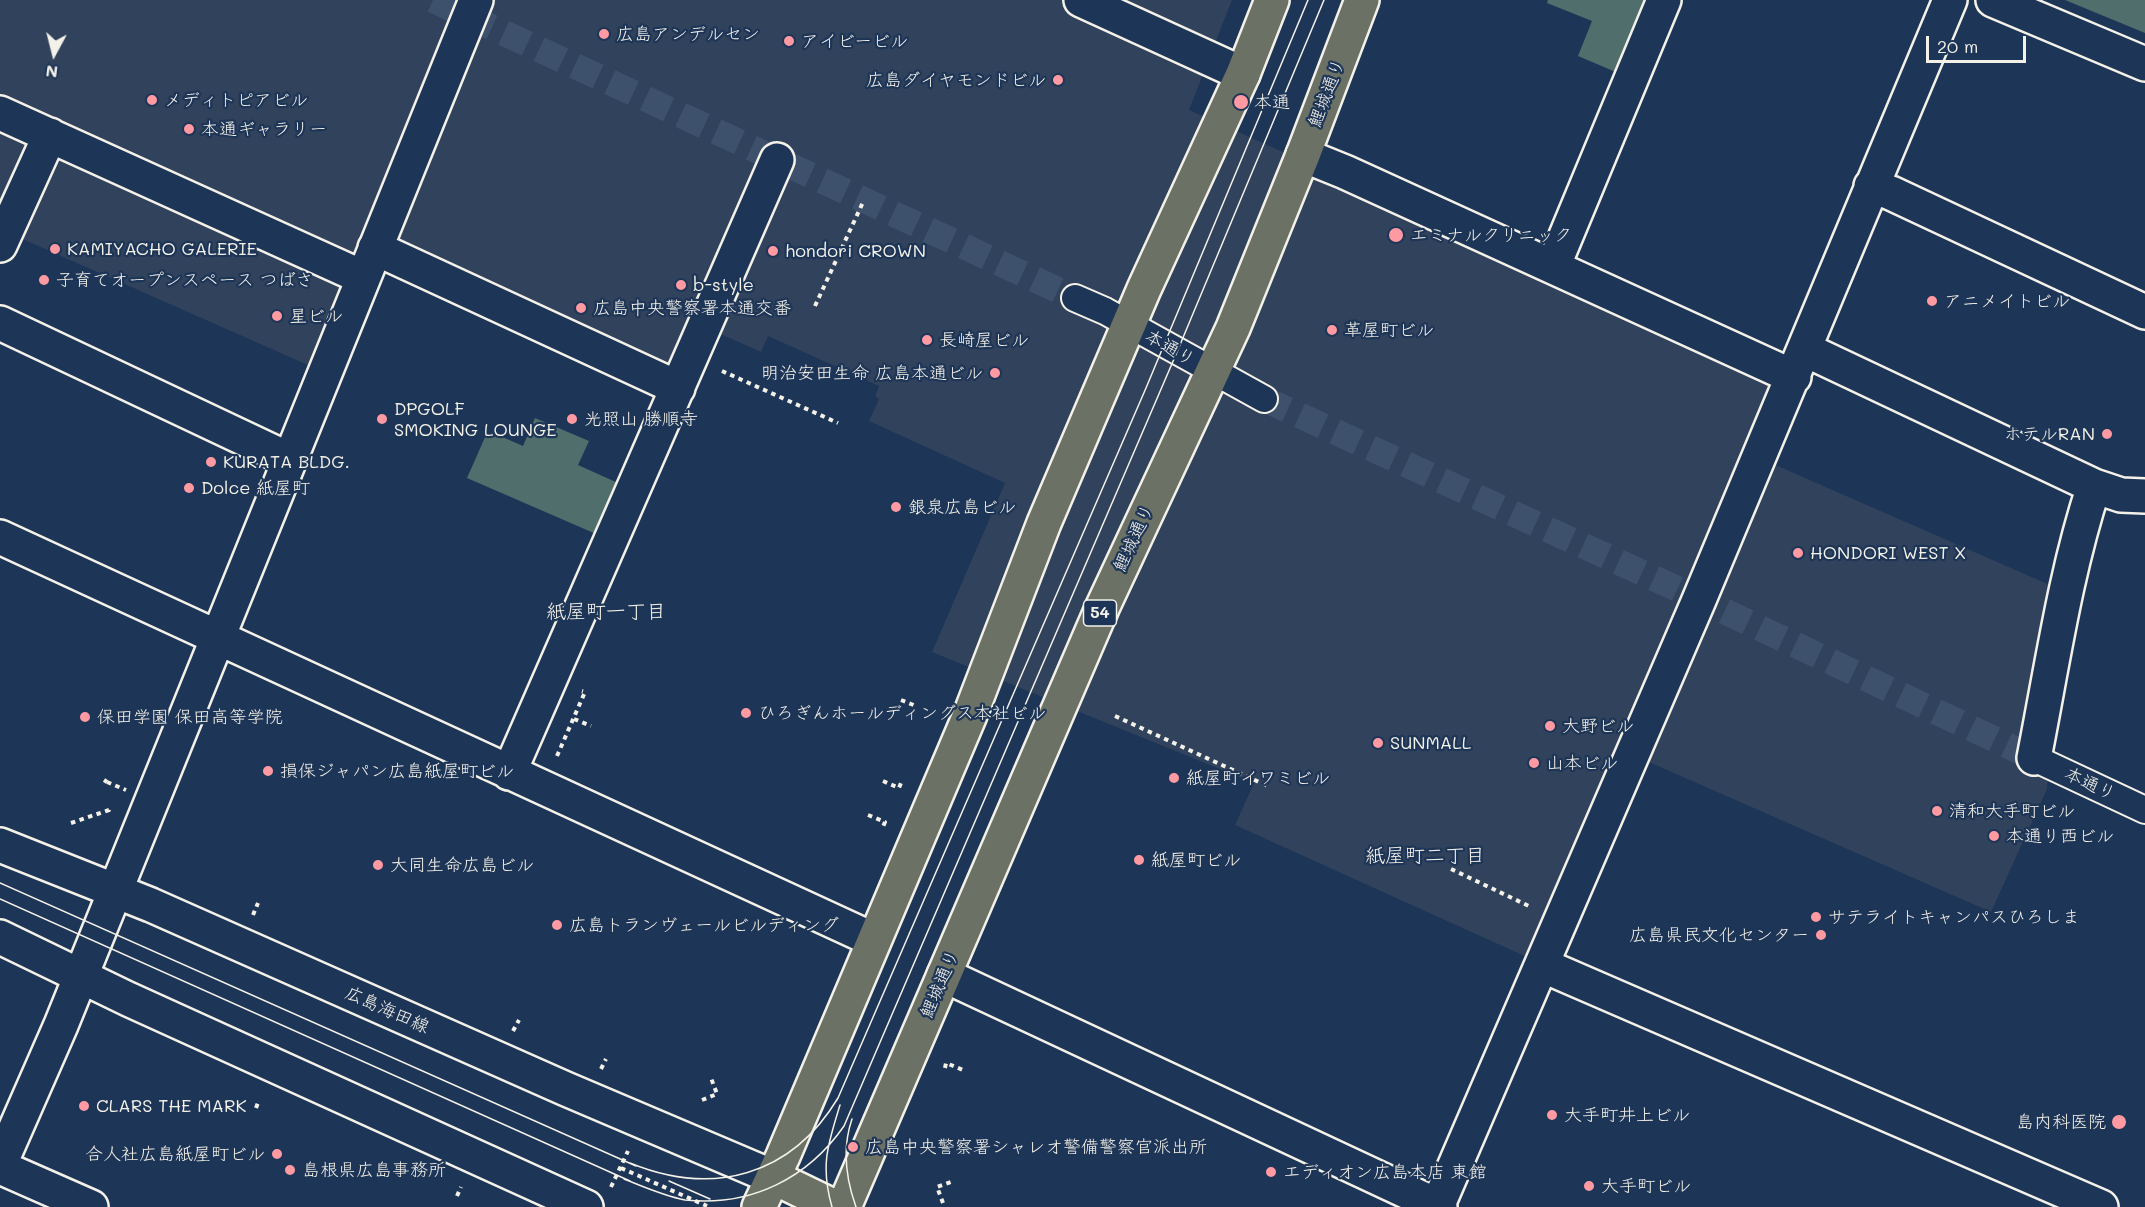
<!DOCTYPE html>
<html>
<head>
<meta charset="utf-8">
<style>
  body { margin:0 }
  #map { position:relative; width:2145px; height:1207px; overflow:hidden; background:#1d3557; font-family:Mali,sans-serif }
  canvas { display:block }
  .north { position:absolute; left:24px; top:24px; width:60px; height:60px; -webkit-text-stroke:4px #1d3557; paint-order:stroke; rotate:187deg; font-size:16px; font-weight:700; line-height:24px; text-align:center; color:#f4f1e8 }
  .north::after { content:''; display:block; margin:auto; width:21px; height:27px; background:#f4f1e8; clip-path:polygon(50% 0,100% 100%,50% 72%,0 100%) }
  .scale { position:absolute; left:1926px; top:36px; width:100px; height:27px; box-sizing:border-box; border:3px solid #f4f1e8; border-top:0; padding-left:8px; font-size:18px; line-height:21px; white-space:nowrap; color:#f4f1e8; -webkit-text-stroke:4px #1d3557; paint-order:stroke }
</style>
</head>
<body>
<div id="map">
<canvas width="2145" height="1207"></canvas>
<div class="north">N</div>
<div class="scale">20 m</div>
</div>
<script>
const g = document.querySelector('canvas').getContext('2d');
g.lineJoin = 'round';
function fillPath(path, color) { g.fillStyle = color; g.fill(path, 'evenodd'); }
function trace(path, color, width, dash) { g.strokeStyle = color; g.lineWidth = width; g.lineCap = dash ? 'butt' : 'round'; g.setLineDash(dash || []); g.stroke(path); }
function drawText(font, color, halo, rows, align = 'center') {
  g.font = font + ' Mali,"Klee One",sans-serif'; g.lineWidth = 4.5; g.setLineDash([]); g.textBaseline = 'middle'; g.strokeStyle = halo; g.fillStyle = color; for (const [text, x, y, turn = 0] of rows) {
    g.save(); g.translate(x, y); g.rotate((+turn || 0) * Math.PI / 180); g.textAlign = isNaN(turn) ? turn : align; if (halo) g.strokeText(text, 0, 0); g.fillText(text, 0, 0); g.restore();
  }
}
fillPath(new Path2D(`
  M0,0H1232L1189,110L1805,385L1773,464L2059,589L2047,789L1991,912L1642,759L1531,959L1235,825L1254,783L932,652L1005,483L869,421L879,399L875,396L879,386L768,336L761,352L716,332L689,391L386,250L335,377L0,229Z`), '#30425c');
fillPath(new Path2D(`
  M1548,0H1649L1618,73L1578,56L1592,21L1547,3Z
  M2065,0H2145V33Z
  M535,418L589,441L578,465L618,483L596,534L467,478L486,435L489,437L491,432L523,446Z`), '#506e6c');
trace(new Path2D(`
  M433,0L1075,298
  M1264,399L1684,592L2034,758`), '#3d516d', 26, [26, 13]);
const pedestrian = new Path2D(`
  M1075,298L1105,311L1264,399
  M2034,758L2145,810`);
const minor = new Path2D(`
  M1081,0L1243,74
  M1993,0L2145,64
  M0,113L362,277
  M1303,155L1345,172L1794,377
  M1871,186L1891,193L2145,312
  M0,245L50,135
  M375,248L678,388
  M1553,267L1664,0
  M0,323L290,460
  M1804,349L2094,486L2121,495L2145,496
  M0,537L874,940
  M2034,758C2052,667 2065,574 2094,486
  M509,773L777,160
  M1542,965L2101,1207
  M944,975L1440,1207
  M0,1164L61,1025L476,0
  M0,1167L91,1207
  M1437,1207L1699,600L1950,0`);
const secondary = new Path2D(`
  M0,845L151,905L566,1089L773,1177
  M0,937L128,999L586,1207`);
const trunk = new Path2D(`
  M773,1177L835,1207
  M759,1207L783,1156L970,715L1044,523L1144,289L1243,74L1272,0
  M844,1207L1103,606L1233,328L1303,155L1362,0`);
trace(pedestrian, '#f4f1e8', 30);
trace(minor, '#f4f1e8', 38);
trace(secondary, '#f4f1e8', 38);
trace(trunk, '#f4f1e8', 38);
trace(new Path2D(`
  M815,306L864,200
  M722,371L838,423
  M901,700L916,706
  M1115,716L1270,787
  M574,719L591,726
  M557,756L585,692L582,691
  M104,780L107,782
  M883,781L899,788L901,783
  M868,815L885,822L883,827
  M71,823L109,810L110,806
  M1451,869L1531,907
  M253,915L258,903
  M513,1031L519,1020
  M945,1068L946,1063L963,1070
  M601,1069L606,1059
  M702,1100L717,1094L711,1078
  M256,1108L259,1100
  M621,1168L707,1206
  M611,1187L628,1151
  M457,1196L461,1187
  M943,1203L937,1187L954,1181`), '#f4f1e8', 4, [4.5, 4.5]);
trace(pedestrian, '#1d3557', 26);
trace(minor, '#1d3557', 33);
trace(secondary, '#1d3557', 33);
trace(trunk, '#6b7165', 33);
trace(new Path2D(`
  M0,883L636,1166
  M0,899L630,1181
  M852,1119C842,1148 846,1179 856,1207
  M630,1163C713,1197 791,1176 838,1098L1146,388L1308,0
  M624,1179C644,1187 664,1196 685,1200C751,1207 808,1178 844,1126L1177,352L1324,0
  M669,1181L710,1199
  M832,1207C820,1165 828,1144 840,1105`), '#f4f1e8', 1.5);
trace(new Path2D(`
  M107,782L126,790`), '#f4f1e8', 4, [4.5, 4.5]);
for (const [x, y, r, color] of [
  [604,34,6,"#ff9aa2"],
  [789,41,6,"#ff9aa2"],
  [1058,80,6,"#ff9aa2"],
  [152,100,6,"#ff9aa2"],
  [1241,102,8,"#ff9aa2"],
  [189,129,6,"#ff9aa2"],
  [1396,235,8,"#ff9aa2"],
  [55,249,6,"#ff9aa2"],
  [773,251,6,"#ff9aa2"],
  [44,280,6,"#ff9aa2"],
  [681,285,6,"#ff9aa2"],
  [1932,301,6,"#ff9aa2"],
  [581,308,6,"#ff9aa2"],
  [277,316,6,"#ff9aa2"],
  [1332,330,6,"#ff9aa2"],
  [927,340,6,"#ff9aa2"],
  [995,373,6,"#ff9aa2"],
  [382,419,6,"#ff9aa2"],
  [572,419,6,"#ff9aa2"],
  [2107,434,6,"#ff9aa2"],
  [211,462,6,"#ff9aa2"],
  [189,488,6,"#ff9aa2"],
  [896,507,6,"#ff9aa2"],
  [1798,553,6,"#ff9aa2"],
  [746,713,6,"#ff9aa2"],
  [85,717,6,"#ff9aa2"],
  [1550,726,6,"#ff9aa2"],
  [1378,743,6,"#ff9aa2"],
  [1534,763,6,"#ff9aa2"],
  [268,771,6,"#ff9aa2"],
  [1174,778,6,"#ff9aa2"],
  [1937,811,6,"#ff9aa2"],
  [1994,836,6,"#ff9aa2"],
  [1139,860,6,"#ff9aa2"],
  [378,865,6,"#ff9aa2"],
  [1816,917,6,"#ff9aa2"],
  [557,925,6,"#ff9aa2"],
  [1821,935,6,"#ff9aa2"],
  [84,1106,6,"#ff9aa2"],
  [1552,1115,6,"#ff9aa2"],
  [2119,1122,8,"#ff9aa2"],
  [853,1147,6,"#ff9aa2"],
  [277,1154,6,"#ff9aa2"],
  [290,1170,6,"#ff9aa2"],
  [1271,1172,6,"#ff9aa2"],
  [1589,1186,6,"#ff9aa2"]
]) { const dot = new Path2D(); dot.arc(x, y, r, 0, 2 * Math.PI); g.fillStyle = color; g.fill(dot); trace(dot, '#1d3557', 2); }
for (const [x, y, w] of [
  [1100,613,33]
]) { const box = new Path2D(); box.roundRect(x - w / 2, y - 13, w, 26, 4.5); g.fillStyle = '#1d3557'; g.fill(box); trace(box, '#f4f1e8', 1.5); }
drawText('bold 16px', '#f4f1e8', null, [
  ["54",1100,613]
]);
drawText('18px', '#f4f1e8', '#1d3557', [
  ["広島アンデルセン",616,34],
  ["アイビービル",801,41],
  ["広島ダイヤモンドビル",1046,80,"right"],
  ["メディトピアビル",164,100],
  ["本通",1254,102],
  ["本通ギャラリー",201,129],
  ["エミナルクリニック",1410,235],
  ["KAMIYACHO GALERIE",67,249],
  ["hondori CROWN",785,251],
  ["子育てオープンスペース つばさ",56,280],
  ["b-style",693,285],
  ["アニメイトビル",1944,301],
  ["広島中央警察署本通交番",593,308],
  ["星ビル",289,316],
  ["革屋町ビル",1344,330],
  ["長崎屋ビル",939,340],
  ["明治安田生命 広島本通ビル",983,373,"right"],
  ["DPGOLF",394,409],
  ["SMOKING LOUNGE",394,430],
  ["光照山 勝順寺",584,419],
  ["ホテルRAN",2095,434,"right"],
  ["KURATA BLDG.",223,462],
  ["Dolce 紙屋町",201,488],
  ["銀泉広島ビル",908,507],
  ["HONDORI WEST X",1810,553],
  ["ひろぎんホールディングス本社ビル",758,713],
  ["保田学園 保田高等学院",97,717],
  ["大野ビル",1562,726],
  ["SUNMALL",1390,743],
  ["山本ビル",1546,763],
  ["損保ジャパン広島紙屋町ビル",280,771],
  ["紙屋町イワミビル",1186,778],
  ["清和大手町ビル",1949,811],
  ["本通り西ビル",2006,836],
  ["紙屋町ビル",1151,860],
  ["大同生命広島ビル",390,865],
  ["サテライトキャンパスひろしま",1828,917],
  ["広島トランヴェールビルディング",569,925],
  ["広島県民文化センター",1809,935,"right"],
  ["CLARS THE MARK",96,1106],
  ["大手町井上ビル",1564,1115],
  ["島内科医院",2106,1122,"right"],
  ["広島中央警察署シャレオ警備警察官派出所",865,1147],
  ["合人社広島紙屋町ビル",265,1154,"right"],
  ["島根県広島事務所",302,1170],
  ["エディオン広島本店 東館",1283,1172],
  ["大手町ビル",1601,1186]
], 'left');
drawText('18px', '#f4f1e8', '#1d3557', [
  ["鯉城通り",1327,93,-69],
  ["本通り",1170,348,30],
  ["鯉城通り",1134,538,-65],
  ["本通り",2090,784,25],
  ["鯉城通り",940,984,-67],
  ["広島海田線",387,1010,24]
]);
drawText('20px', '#f4f1e8', '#1d3557', [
  ["紙屋町一丁目",606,612],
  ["紙屋町二丁目",1425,856]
]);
</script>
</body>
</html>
